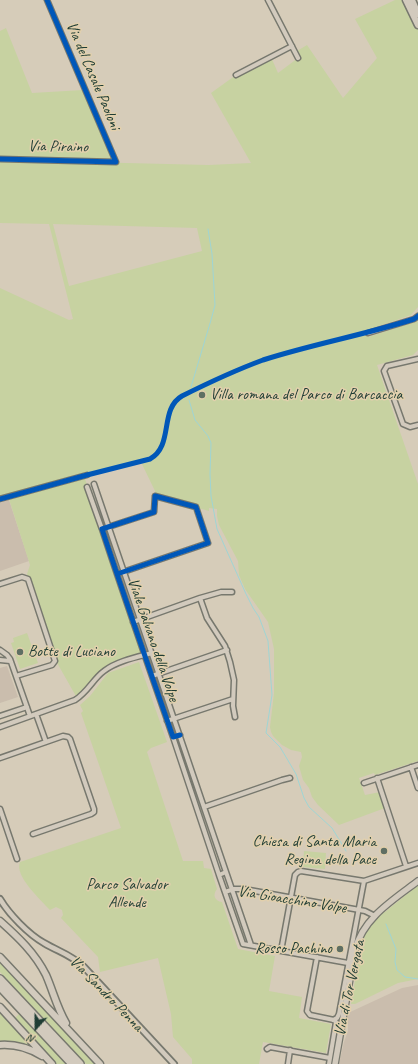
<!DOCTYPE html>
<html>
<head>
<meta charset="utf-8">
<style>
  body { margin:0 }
  #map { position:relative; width:418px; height:1064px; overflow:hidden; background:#d6ccb9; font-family:Caveat,sans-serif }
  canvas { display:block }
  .north { position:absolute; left:16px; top:1008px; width:40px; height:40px; -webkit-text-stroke:3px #e2d0ad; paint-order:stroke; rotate:201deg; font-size:11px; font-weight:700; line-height:16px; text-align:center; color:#1f3d34 }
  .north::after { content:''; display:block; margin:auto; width:14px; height:18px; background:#1f3d34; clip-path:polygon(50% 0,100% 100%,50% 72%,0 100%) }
</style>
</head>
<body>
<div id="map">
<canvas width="418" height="1064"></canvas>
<div class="north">N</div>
</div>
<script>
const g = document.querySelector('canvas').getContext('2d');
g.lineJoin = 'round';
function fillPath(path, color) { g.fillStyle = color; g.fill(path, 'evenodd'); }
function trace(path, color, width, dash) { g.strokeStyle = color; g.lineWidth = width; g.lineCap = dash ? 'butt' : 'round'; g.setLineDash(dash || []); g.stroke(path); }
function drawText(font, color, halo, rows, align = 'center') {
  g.font = font + ' Caveat,sans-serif'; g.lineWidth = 3; g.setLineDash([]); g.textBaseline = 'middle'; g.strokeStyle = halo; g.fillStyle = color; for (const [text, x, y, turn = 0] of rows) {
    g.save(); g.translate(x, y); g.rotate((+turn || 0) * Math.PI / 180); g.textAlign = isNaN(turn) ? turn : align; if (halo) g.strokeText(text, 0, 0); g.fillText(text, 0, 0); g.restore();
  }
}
fillPath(new Path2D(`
  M9,500L29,561L0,571V503Z
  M7,666L18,697L0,703V668Z
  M418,985V1064H339L344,1042L348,1031V1013L402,988Z`), '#cabdad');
fillPath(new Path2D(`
  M395,0H414L418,9V307L411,315L365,331L368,337L418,321V350L413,355L377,365L418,484V761L375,775L374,773L359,778L365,795L380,792L385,808L339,825L318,805L312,797L309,788L303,780L299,766L302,757L301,752L291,750L282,745L273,736L271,732L270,727L274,693V649L268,622L245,589L239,575L238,561L219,525L217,516V509L209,508V511L155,496V491L141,462L84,476L144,655L109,667L77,698L56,661L27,574L30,565L8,496L1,498L0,497V288L69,320L73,319L49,224L0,223V160L209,165L251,163L211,93L236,75L271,57L278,73L298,58L297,51L307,45L343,98L377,58L355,19ZM53,224L197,228L202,251L69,286Z
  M6,28L32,93L83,90L112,160L0,158V31Z
  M27,633L38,663L20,669L11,643L14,642L13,638Z
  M139,662L167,742L151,748L147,752L183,861H203L204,868L211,869L217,889C212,895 215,901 222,902L238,949L275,956L269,991L302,997L299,1018L331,1024L326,1053L263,1042L259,1064H192V1059L173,1037L171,1014L158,958L100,972L98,957L61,918L63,915L62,910L56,907L50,910C41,900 14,876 20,862L121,828L81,713L83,711L80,705L90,696L108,673Z
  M304,851L326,853L325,869L303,867Z
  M418,885V979L398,983L355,1004H351L362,939L373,923L383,912H385Z
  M0,962L96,1064H86L74,1051L0,972Z
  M0,1012L35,1049L0,1042Z
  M19,1014L66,1064H55L13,1020Z`), '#c7d2a1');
trace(new Path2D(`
  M191,387L211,320L215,305L212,254L208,229
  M189,400L195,420L208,436L211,443L210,474L211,496L217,529L246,594L253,608L259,617L268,641L272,695L266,733L280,747L296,774L304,798L309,807L332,828L346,851
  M386,924L396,949L395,962L397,970L405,977L418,979`), '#9fd5d4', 1);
const minor = new Path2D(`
  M268,0L298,58
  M236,75L292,46
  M0,159L116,162L47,0
  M368,333L414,319L418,316
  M418,359L387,366L384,371L403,424L410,427L418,425
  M94,484L226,872
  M87,487L102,529
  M0,499L87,475
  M117,574L208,543L196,507L155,496L154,512L102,529C125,599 149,668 173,737L180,735
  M0,584L22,577L28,579L55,661L52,665L16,676
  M200,598L207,618L225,646L230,662L234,680L233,706L235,717
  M133,622L200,598L221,592H232
  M0,650L7,655L10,659L30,716
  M0,660L10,661
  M152,676L227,650
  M36,714L46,742
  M0,716L27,707
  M167,721L233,699
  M0,727L75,700C88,692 93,679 104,671C117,661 137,657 152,653
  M173,737L219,875
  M0,758L63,736L68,737L70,739L94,809V812L91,814L33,834
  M411,767L418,788
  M377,778L406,866
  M364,783L418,765
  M204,807L282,780L290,778
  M0,809L17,859
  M225,892L234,889H244L365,911L375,916
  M251,945L226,872L219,875L243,944L348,963
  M281,951L295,875L298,872L301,871L364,881L418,863
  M317,957L307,1011L310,1015L334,1020L336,1022L329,1064
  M333,1020L337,1018L339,1014L364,881
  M267,1049L270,1047L330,1058
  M288,1064L290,1050`);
const tertiary = new Path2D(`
  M0,899C9,914 28,934 44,943C59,952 70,954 84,967L174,1064`);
const secondary = new Path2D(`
  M335,1064L355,950C363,918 393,900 418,881`);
const primary = new Path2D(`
  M406,0L418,25
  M412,0L418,14`);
const trunk = new Path2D(`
  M0,921C18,937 35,953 46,975C53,991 57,1008 66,1023
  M0,957L100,1064
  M0,1007L52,1064
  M0,1045C15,1044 29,1048 42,1056`);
const motorway = new Path2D(`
  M0,979L80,1064
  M0,987L72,1064`);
trace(minor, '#77786e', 7);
trace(tertiary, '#77786e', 8);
trace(secondary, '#77786e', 8);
trace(primary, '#77786e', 9);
trace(trunk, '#77786e', 9);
trace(motorway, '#77786e', 10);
trace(minor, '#d2cabd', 4);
trace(tertiary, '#d2cabd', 4.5);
trace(secondary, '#d2cabd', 5.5);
trace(primary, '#d2cabd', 6);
trace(trunk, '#d2cabd', 6);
trace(motorway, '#d2cabd', 7);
trace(new Path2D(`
  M0,159L116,162L47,0
  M0,499L87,475L150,459C174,446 159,409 182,396C208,383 236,370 263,360C313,344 364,335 414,319L418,316
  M117,574L208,543L196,507L155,496L154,512L102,529C125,599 149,668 173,737L180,735`), '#0057b8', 5);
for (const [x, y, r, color] of [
  [202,395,4,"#5f6f63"],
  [20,652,4,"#5f6f63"],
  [384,851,4,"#5f6f63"],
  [340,949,4,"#5f6f63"]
]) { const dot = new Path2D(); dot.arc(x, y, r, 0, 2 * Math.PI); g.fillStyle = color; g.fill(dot); trace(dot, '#e2d0ad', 1.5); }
drawText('16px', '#1f3d34', '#e2d0ad', [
  ["Via del Casale Paoloni",93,76,67],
  ["Via Piraino",58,147,1],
  ["Viale Galvano della Volpe",153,640,71],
  ["Via Gioacchino Volpe",292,900,9],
  ["Via di Tor Vergata",350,988,-78],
  ["Via Sandro Penna",106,994,46]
]);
drawText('16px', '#1f3d34', '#e2d0ad', [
  ["Villa romana del Parco di Barcaccia",210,395],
  ["Botte di Luciano",28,652],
  ["Chiesa di Santa Maria",376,842,"right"],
  ["Regina della Pace",376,860,"right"],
  ["Rosso Pachino",332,949,"right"]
], 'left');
drawText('16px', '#274538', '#e2d0ad', [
  ["Parco Salvador",127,885],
  ["Allende",127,903]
]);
</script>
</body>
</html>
